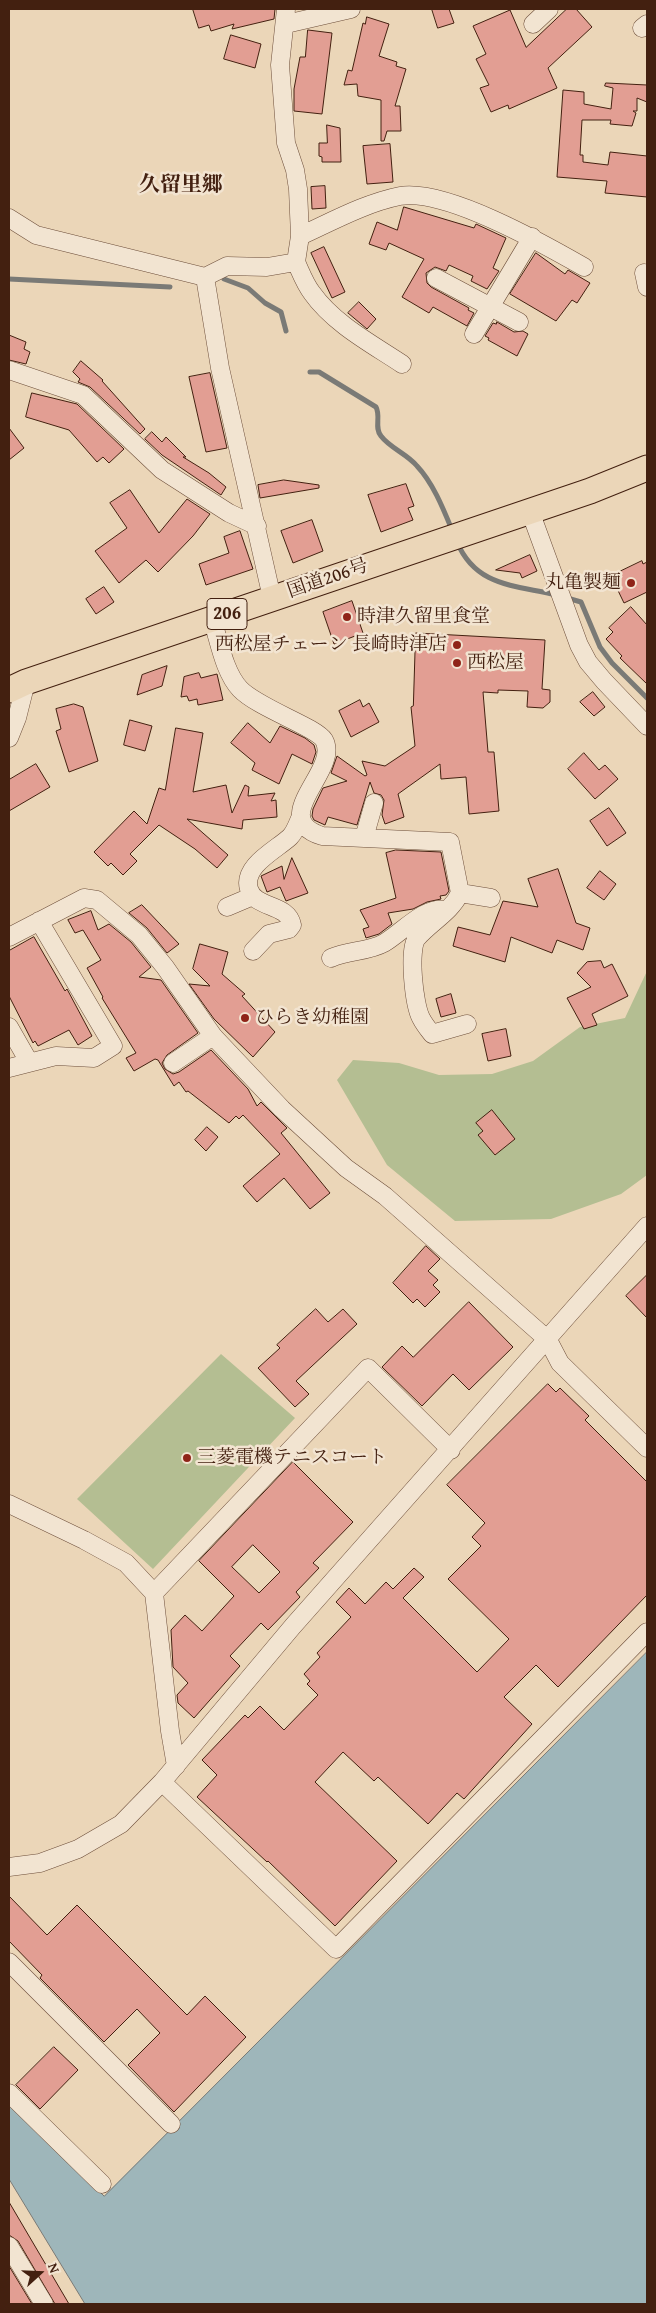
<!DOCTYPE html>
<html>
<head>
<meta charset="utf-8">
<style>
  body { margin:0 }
  #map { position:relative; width:656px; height:2313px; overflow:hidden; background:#ebd6b8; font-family:"Gentium Book Plus",serif }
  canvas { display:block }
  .frame { position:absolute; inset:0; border:10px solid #432010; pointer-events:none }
  .north { position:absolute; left:15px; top:2248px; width:50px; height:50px; -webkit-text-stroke:4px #f2e4d1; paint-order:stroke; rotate:70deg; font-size:14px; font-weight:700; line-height:20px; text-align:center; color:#432010 }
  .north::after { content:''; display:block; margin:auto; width:18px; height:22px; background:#432010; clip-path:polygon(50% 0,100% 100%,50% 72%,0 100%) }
</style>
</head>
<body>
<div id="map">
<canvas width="656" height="2313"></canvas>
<div class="frame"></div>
<div class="north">N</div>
</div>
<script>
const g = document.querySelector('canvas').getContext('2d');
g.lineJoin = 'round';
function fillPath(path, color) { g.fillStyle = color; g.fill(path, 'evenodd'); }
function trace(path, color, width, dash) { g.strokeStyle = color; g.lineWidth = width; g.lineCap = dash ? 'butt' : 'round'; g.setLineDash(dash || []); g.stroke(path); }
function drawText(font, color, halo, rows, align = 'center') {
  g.font = font + ' "Gentium Book Plus","Noto Serif JP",serif'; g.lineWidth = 5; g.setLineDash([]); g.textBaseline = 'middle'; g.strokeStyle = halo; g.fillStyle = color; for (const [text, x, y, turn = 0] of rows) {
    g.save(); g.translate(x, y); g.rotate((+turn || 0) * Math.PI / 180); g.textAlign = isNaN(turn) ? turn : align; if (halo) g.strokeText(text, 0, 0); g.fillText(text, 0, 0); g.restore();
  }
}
fillPath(new Path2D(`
  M647,971V1175L621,1194L551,1219L455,1221L387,1165L337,1080L353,1060L399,1063L439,1075L492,1074L533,1061L580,1027L625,1018Z
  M221,1354L295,1418L153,1569L77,1499Z`), '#b4be92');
const water = new Path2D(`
  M647,1652V2304H85L9,2179V2101L104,2196Z`);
fillPath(water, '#9eb6ba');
trace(water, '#7a7a76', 1);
trace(new Path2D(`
  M9,279L170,287
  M224,279L248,288L265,303L281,312L286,331
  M310,372H319L376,407C381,416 374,428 381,436C390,448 407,454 417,466C433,483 443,508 452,530
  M457,542C476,587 515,585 556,595
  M567,598L581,602L600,647L612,663L647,698`), '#7a7a76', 5);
const building = new Path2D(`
  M193,9H275L274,19L232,29L234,24L211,31L209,25L199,28Z
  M432,9H449L454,23L438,28Z
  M567,9H576L592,27L548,68L557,88L509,109L508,105L491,112L480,88L489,85L476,59L486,54L473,26L510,10L526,47Z
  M367,17L389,24L379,56L397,62L396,66L406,69L395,106H400L401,131H387L384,141H381V100L358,96L357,84L344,85L348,70L352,71L363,23L365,24Z
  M308,30L332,33L322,114L294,111V89L300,57H305Z
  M231,35L261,44L255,68L224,59Z
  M606,83L647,85V102L637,98V111H633L636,113L632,126L610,124L611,120H582L580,155H583V162L608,165L610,152L647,156V197L605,193L607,181L557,177L563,90L584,92V104L611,109L613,88L605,86Z
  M327,125L340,128L341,162H322V157L319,156V143H327Z
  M390,144L393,182L367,184L363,146Z
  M325,186L326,208L312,209L311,187Z
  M404,207L474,228L476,224L506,238L493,268L499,271L487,289L471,281L473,276L449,265L446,271L435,267L426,273L427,283L431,287L469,308L468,310L474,313L467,326L433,307L429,313L402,297L424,259L389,243L386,250L369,244L377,222L397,230Z
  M324,247L345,292L332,298L311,253Z
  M536,253L565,274L568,270L590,283L577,303L572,300L556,321L510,294Z
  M359,302L376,319L367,329L348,313Z
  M497,322L514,332L523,331L528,334L517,356L488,340L489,338L485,336L493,323L496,324Z
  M9,335L26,342L24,349L30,352L26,364L9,360Z
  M81,361L103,380L102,381L145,429L140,434L90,387L78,382L80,379L73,372Z
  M210,373L227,448L206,452L189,377Z
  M32,393L77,404L124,449L109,463L103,457L97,462L69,430L26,417Z
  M9,428L24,448L9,460Z
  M152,432L162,442L166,437L186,457H183L209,473L226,487L221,495L162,455L145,439Z
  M284,480L319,485V488L260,498L258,485Z
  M406,484L414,506L408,508L413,520L381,532L368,495Z
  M130,490L159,533L187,499L210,514L193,536L158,572L146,560L119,583L95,551L127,528L110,503Z
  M312,520L323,551L293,563L281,531Z
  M240,531L253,569L206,585L199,564L229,553L224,537Z
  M530,555L537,571L522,578L520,573L496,570Z
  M642,561L643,564L647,562V592L624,603L611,576Z
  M104,587L114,602L96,614L86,599Z
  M352,601L363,633L334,644L323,612Z
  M631,607L647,625V684L620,658L622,656L606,639L613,632L609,628Z
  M416,633L545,640L542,689L550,690V702L543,708L527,707L528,691L498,690V693L483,692L488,752H494L499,811L469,814L466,777L441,779L440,764L398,794L404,817L385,824L382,815L384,800L381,795L374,793L370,782L357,825L328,817L325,825L314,820L312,816L313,809L323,788L347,781L331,773L337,756L365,776L367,775L362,761L385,766L415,746L411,707L413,706Z
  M167,666L162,686L137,695L142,675Z
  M199,673L201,678L217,674L223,700L198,705L197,699L189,701L187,696L181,697L184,677Z
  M593,692L605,707L594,716L580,702Z
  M360,700L363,707L369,703L379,722L351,737L339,711Z
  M74,704L83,707L98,761L69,772L56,731L61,729L56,709Z
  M130,720L152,726L145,751L124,745Z
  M248,723L270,743L280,726L305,738L314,745L316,752L312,764L292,754L279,784L252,770L255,763L231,743Z
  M176,728L203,733L193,792L226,785L232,813L245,785L249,787L248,796L275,793L271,801L276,800L277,817L243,820L242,829L187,819L228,855L217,868L195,849L159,825L130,854L137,861L123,875L111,863L108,866L94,852L134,811L147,824L159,788L165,790Z
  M584,753L599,770L605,765L618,779L595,799L568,769Z
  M36,764L50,787L9,811V780Z
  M609,808L626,833L607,846L590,821Z
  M396,850L441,852L449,891L446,895L440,896L441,899L427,902L413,909L388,913L392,924L379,934L366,938L363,929L369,927L360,910L396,898L386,853Z
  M292,858L308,893L286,901L280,887L267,892L261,876L282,866L284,879Z
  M558,869L576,923L590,928L583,950L557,940L552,953L511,937L505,962L453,946L458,927L490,935L503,901L538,907L528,879Z
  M600,871L616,884L604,900L587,888Z
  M142,905L179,944L167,953L147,928L129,913Z
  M91,911L98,930L109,924L131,942L151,967L139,977L161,980L198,1033L167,1055L162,1063L165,1069L173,1074L179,1072L211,1050L248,1089L257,1106L261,1102L287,1128L281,1133L330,1193L310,1209L284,1178L257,1202L243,1186L280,1154L243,1115L239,1119L236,1116L229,1123L188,1091L186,1092L179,1082L174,1086L158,1060L155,1059L134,1071L126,1058L136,1053L102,998L103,997L87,968L101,960L83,930L75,933L68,920Z
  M34,937L65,991L67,989L92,1036L78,1045L69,1030L38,1046L35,1041L33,1043L9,996V951Z
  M200,944L228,952L222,974L245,994L242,996L275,1032L253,1057L214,1019L189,984L210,986L193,969Z
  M601,961L604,968L612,964L628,996L592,1014L597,1025L584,1029L567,998L591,987L577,973L587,962Z
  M451,994L456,1013L441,1017L436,999Z
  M506,1029L511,1056L488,1061L482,1034Z
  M492,1110L515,1139L495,1155L478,1135L483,1131L476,1123Z
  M207,1127L218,1137L206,1151L195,1140Z
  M426,1246L440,1259L428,1271L438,1280L433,1285L440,1292L425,1307L417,1299L413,1303L393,1283Z
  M647,1275V1318L626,1296Z
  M469,1302L513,1347L469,1390L453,1374L422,1406L382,1367L402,1346L413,1357Z
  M316,1309L328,1322L343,1309L357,1324L296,1381L309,1394L295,1407L258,1368L280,1348L277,1345Z
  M548,1384L556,1392L560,1388L589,1416L585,1420L647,1482V1595L558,1687L536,1665L504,1697L532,1724L464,1799L457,1793L428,1824L378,1777L374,1781L343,1752L315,1782L397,1861L335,1926L268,1861L267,1862L197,1797L217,1775L202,1760L245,1715L248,1718L260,1706L284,1730L318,1695L307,1684L310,1681L304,1674L320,1657L317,1653L351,1617L336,1602L349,1588L365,1604L386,1582L393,1589L414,1568L424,1577L403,1598L477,1672L509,1639L448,1579L481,1546L472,1537L485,1523L447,1485Z
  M293,1462L353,1522L313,1563L319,1568L296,1592L300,1597L268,1630L261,1623L230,1656L240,1666L194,1718L178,1703L177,1695L188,1683L173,1667L171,1630L185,1615L202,1631L234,1596L199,1561ZM253,1545L280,1572L259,1593L232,1567Z
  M9,1896L47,1935L77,1905L187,2015L205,1996L246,2037L174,2112L128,2065L160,2033L137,2009L104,2042L40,1978L42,1975L9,1941Z
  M54,2047L78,2070L40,2109L16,2085Z
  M9,2202L69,2304H55L18,2241L9,2235Z
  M9,2266L32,2304H9Z`);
fillPath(building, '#e29e93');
trace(building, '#432010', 1);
const minor = new Path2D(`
  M286,24L351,9
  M533,24L549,9
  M642,28L647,24
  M9,218L36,235L205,277L227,266L267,267L296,262L300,236L298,189L295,170L286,143L280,65L286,9
  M300,236C331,222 365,203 400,196C445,188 544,244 584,267
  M296,262C301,273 305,284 312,293C334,324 372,344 402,364
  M644,273L647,287
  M205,277L220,368L272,598
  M436,278L519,322
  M474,334L532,237
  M9,370L83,395L162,470L229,513L257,526
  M530,511L579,645L588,662L604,681L647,726
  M212,619C219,640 224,672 240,689C258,708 316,727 324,740C341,770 266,818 322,836L450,842L460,893C451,912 431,922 417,938C408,949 414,1005 421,1018C424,1024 428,1029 432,1034L467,1024
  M9,738L17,718L26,682
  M364,838L374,803
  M460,893L491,898
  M227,907L253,896
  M9,937L84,898L97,900L139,935L165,967L213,1036L282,1109L346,1168L385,1196L548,1340L560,1363L647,1448
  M253,951L269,934L289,929L292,925C288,903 255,909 249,889C242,866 276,850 290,837C295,832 298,823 301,816
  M331,958C349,950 368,952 384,943C400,934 426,905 445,910
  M9,1027L29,1062
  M173,1063L213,1036
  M9,1068L56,1056L94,1058L113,1046L39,921
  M9,1504L84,1540L126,1563L154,1593L170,1731L176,1766
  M154,1593L368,1368L451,1450
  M162,1782L336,1949L647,1632
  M9,1867L40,1863L78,1849L121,1824L162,1782L293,1626L647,1226
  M9,1962L171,2124
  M9,2093L102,2184
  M9,2246L44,2304`);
const highway = new Path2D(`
  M9,690L26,682L590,491L647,468`);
trace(minor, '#6d4e3a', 19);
trace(highway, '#432010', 27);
trace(minor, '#f2e4d1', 18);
trace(highway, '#ebd6b8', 25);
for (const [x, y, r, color] of [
  [631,583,5,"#8f2418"],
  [347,617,5,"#8f2418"],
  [457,645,5,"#8f2418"],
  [457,663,5,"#8f2418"],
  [245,1018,5,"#8f2418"],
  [187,1458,5,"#8f2418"]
]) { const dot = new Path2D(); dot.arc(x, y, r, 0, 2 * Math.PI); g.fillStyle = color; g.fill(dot); trace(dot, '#f2e4d1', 2); }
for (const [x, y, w] of [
  [227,614,40]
]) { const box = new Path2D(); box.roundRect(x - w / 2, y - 15.5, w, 31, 4); g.fillStyle = '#f2e4d1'; g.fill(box); trace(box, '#432010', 1); }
drawText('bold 18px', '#432010', null, [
  ["206",227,614]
]);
drawText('19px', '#432010', '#f2e4d1', [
  ["国道206号",328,579,-19]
]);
drawText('19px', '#432010', '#f2e4d1', [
  ["丸亀製麺",621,583,"right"],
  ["時津久留里食堂",357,617],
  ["西松屋チェーン 長崎時津店",447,645,"right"],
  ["西松屋",467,663],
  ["ひらき幼稚園",255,1018],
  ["三菱電機テニスコート",197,1458]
], 'left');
drawText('bold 21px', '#432010', '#f2e4d1', [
  ["久留里郷",181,186]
]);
</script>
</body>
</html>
